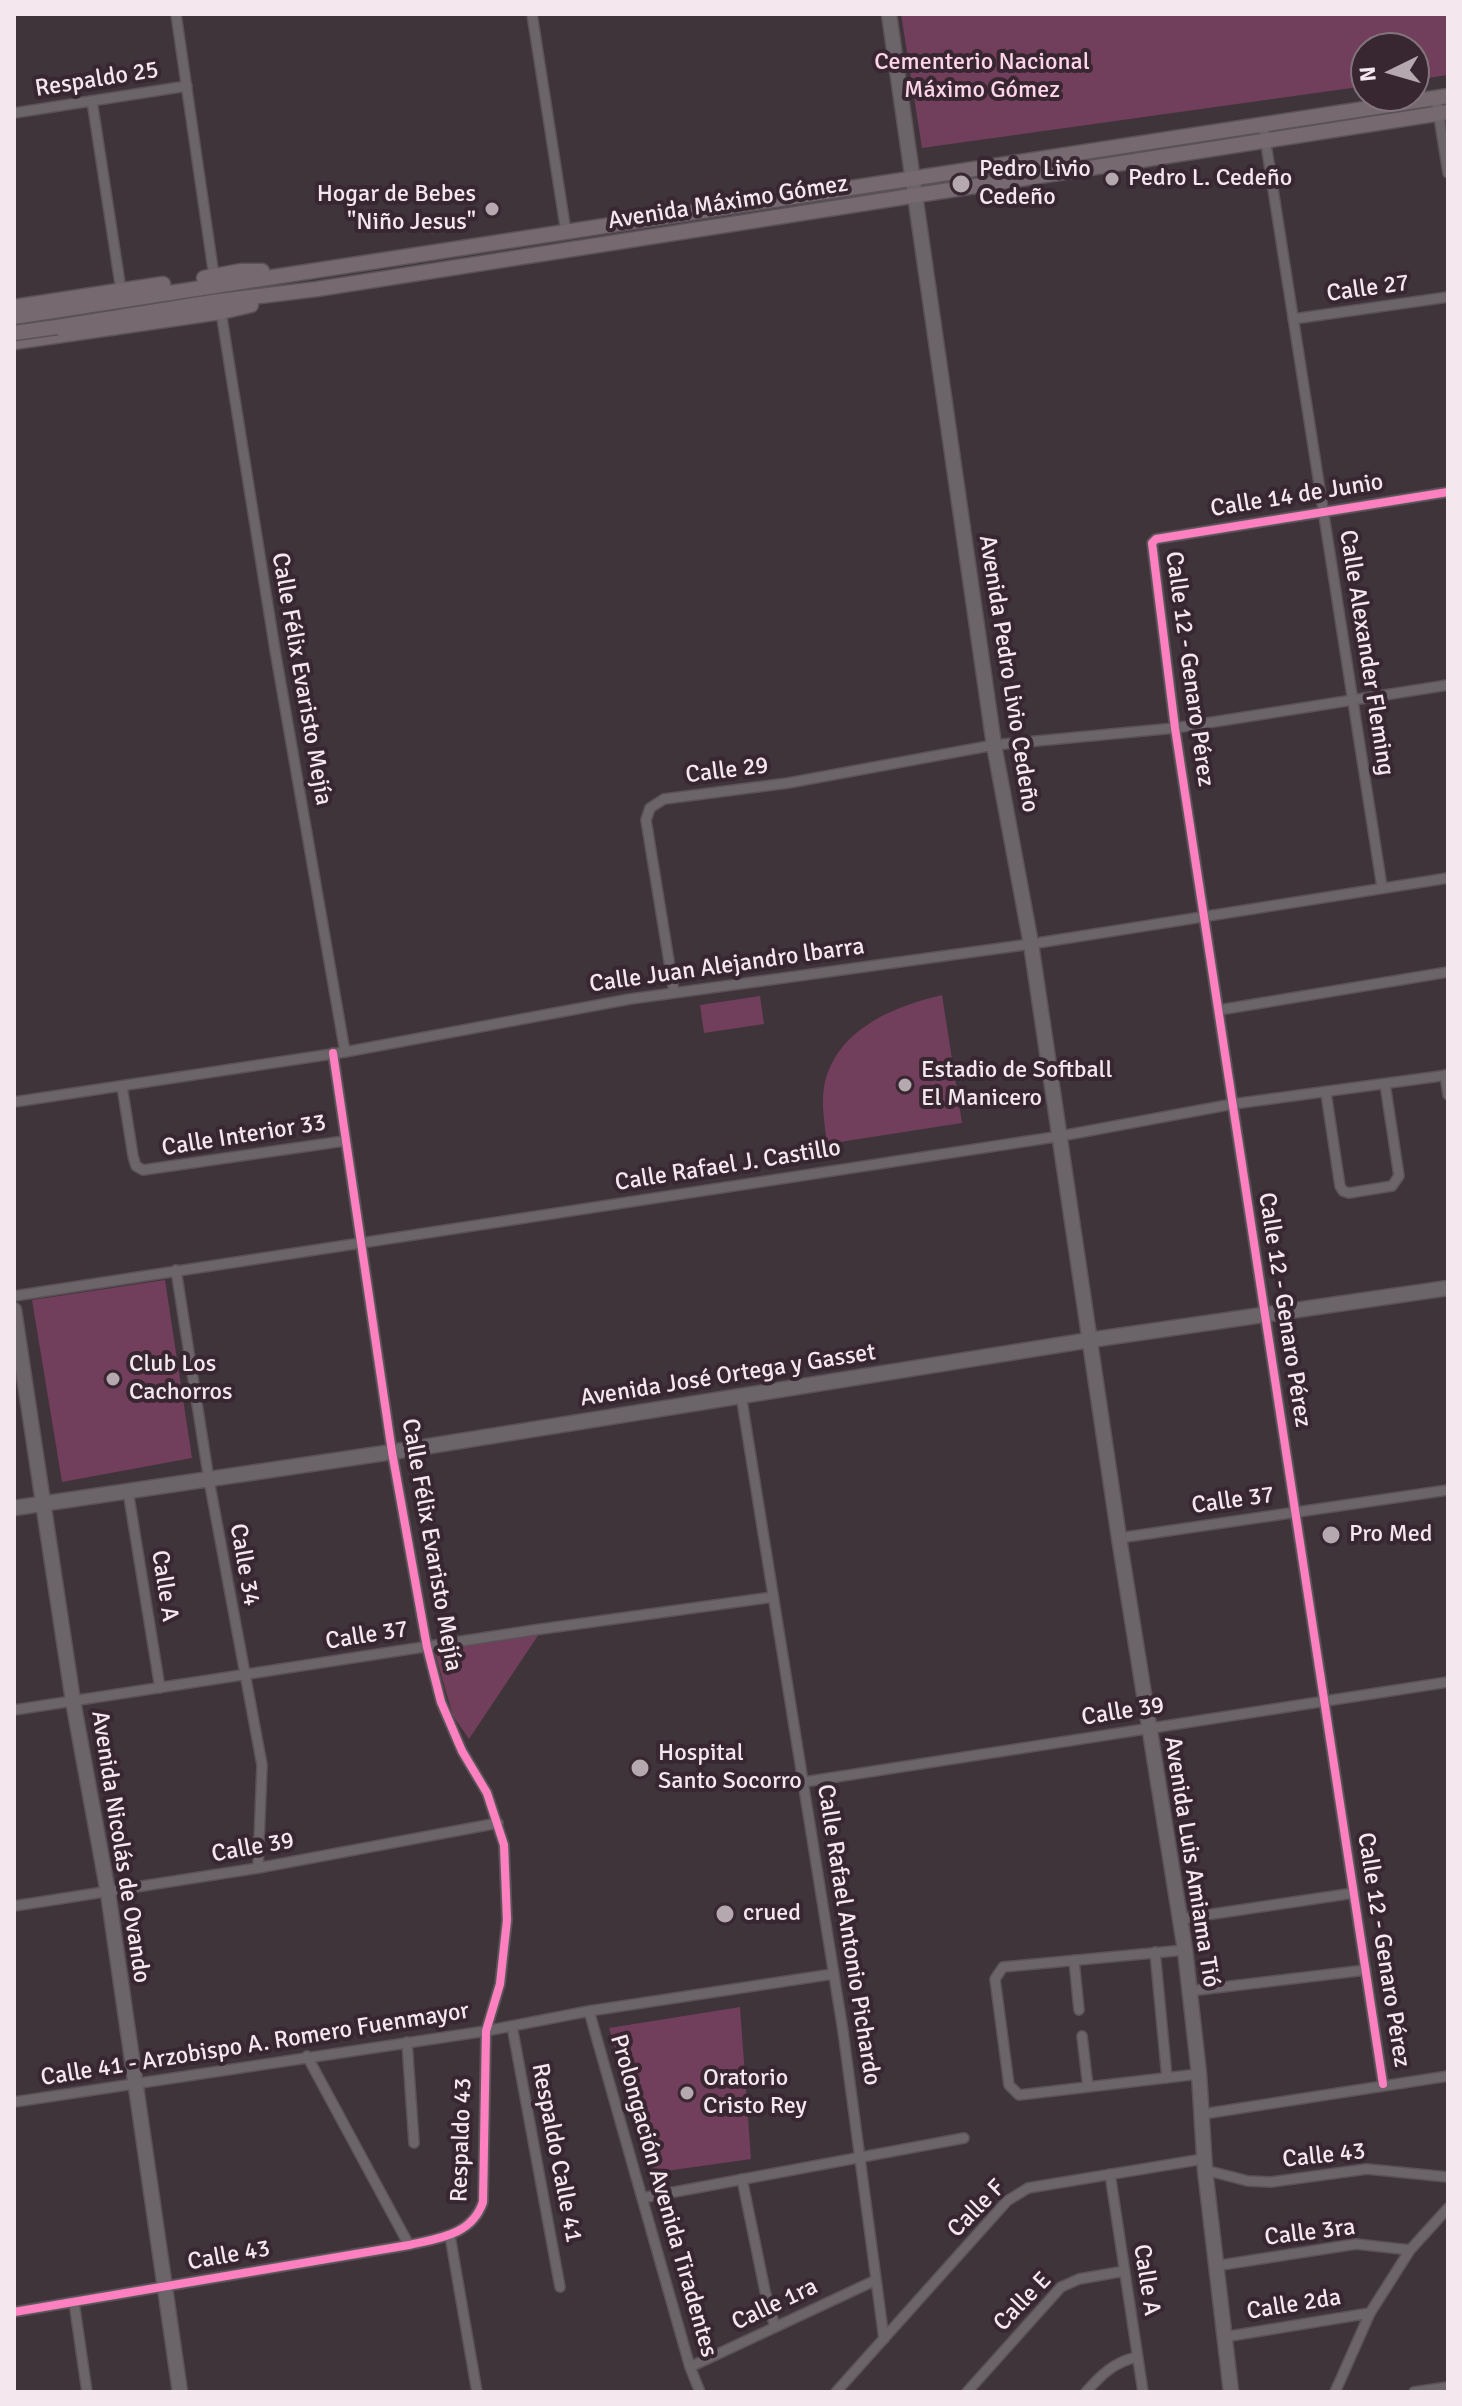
<!DOCTYPE html>
<html>
<head>
<meta charset="utf-8">
<style>
  body { margin:0 }
  #map { position:relative; width:1462px; height:2406px; overflow:hidden; background:#3f343a; font-family:Signika,sans-serif }
  canvas { display:block }
  .frame { position:absolute; inset:0; border:16px solid #f4e8ee; pointer-events:none }
  .north { position:absolute; left:1350px; top:32px; width:80px; height:80px; box-sizing:border-box; background:#382630; border:2px solid #83747c; border-radius:50%; rotate:265deg; font-size:22px; font-weight:700; line-height:32px; text-align:center; color:#f4e8ee }
  .north::after { content:''; display:block; margin:auto; width:28px; height:36px; background:#b5a9af; clip-path:polygon(50% 0,100% 100%,50% 72%,0 100%) }
</style>
</head>
<body>
<div id="map">
<canvas width="1462" height="2406"></canvas>
<div class="frame"></div>
<div class="north">N</div>
</div>
<script>
const g = document.querySelector('canvas').getContext('2d');
g.lineJoin = 'round';
function fillPath(path, color) { g.fillStyle = color; g.fill(path, 'evenodd'); }
function trace(path, color, width, dash) { g.strokeStyle = color; g.lineWidth = width; g.lineCap = dash ? 'butt' : 'round'; g.setLineDash(dash || []); g.stroke(path); }
function drawText(font, color, halo, rows, align = 'center') {
  g.font = font + ' Signika,sans-serif'; g.lineWidth = 8; g.setLineDash([]); g.textBaseline = 'middle'; g.strokeStyle = halo; g.fillStyle = color; for (const [text, x, y, turn = 0] of rows) {
    g.save(); g.translate(x, y); g.rotate((+turn || 0) * Math.PI / 180); g.textAlign = isNaN(turn) ? turn : align; if (halo) g.strokeText(text, 0, 0); g.fillText(text, 0, 0); g.restore();
  }
}
fillPath(new Path2D(`
  M901,14H1448V75L1414,80V48H1366V86L922,148Z
  M942,995L962,1123L827,1144C825,1126 821,1105 824,1087C835,1030 892,1007 942,995Z
  M760,996L764,1024L704,1033L700,1005Z
  M165,1280L192,1458L62,1482L32,1300Z
  M541,1631L469,1739L453,1716L433,1646Z
  M740,2007L751,2159L652,2173L609,2028Z`), '#713e5b');
const street = new Path2D(`
  M176,14L214,276
  M532,14L566,232
  M1436,98L1448,173
  M92,101L121,290
  M14,113L187,86
  M1263,125L1382,887
  M221,312L275,650L345,1052
  M1293,319L1448,297
  M674,992L646,820L650,808L664,799L788,783L994,745L1175,728L1448,685
  M1219,1010L1448,972
  M1445,1075L1448,1095
  M122,1086L133,1156L136,1166L143,1170L344,1141
  M1326,1093L1340,1186L1343,1191L1349,1193L1392,1186L1399,1176L1385,1084
  M14,1102L345,1052L630,999L1031,944L1448,878
  M176,1270L209,1480L262,1765L258,1868
  M14,1296L1061,1136L1233,1104L1448,1075
  M741,1395L843,2031L884,2339
  M128,1491L160,1688
  M1119,1538L1448,1490
  M14,1710L534,1630L773,1597
  M804,1782L1448,1682
  M14,1906L258,1868L498,1823
  M1179,1919L1354,1893
  M1185,1950L1003,1967L995,1979L1009,2085L1019,2095L1199,2074
  M1155,1952L1167,2078
  M1074,1960L1079,2010
  M1189,1991L1366,1970
  M589,2011L690,2367L700,2392
  M512,2026L560,2287
  M1082,2036L1088,2087
  M407,2042L414,2143
  M307,2056L409,2245
  M1383,2084L1175,728L1152,543L1156,539L1448,492
  M14,2102L486,2031L589,2011L833,1974
  M1203,2114L1448,2076
  M1205,2170L1248,2181L1271,2182L1367,2169L1448,2177
  M1110,2174L1143,2392
  M742,2179L765,2291L775,2327
  M642,2198L964,2138
  M450,2236L477,2392
  M1215,2266L1356,2244L1410,2250
  M74,2302L87,2392
  M14,2312L409,2245C439,2238 472,2235 483,2202L486,2031L500,1984L507,1920L504,1845L487,1793L462,1751L441,1702L427,1647L392,1452L333,1053
  M1224,2337L1370,2313
  M690,2367L876,2280
  M836,2392L1007,2201L1028,2188L1203,2159
  M967,2392L1061,2287L1079,2279L1125,2271
  M1086,2392C1101,2375 1114,2362 1137,2357
  M1335,2392L1370,2313L1410,2250L1448,2208
  M1414,2392L1448,2387`);
const secondary = new Path2D(`
  M889,14L994,745L1031,944L1119,1538L1185,1950L1199,2074L1205,2170L1231,2392
  M14,1310L73,1701L108,1893L180,2392
  M14,1508L392,1452L1090,1340L1448,1288`);
const primary = new Path2D(`
  M204,278L241,271H262
  M14,307L163,284
  M14,317L1448,96
  M57,327L219,301L317,289L1448,112
  M14,342L221,312L251,305`);
trace(street, '#5b5257', 12);
trace(secondary, '#5b5257', 17);
trace(primary, '#5b5257', 17);
trace(street, '#6b6468', 9);
trace(secondary, '#6b6468', 14);
trace(primary, '#766970', 14);
const primaryBridge = new Path2D(`
  M14,333L57,327`);
trace(primaryBridge, '#5b5257', 17, []);
trace(primaryBridge, '#766970', 14);
trace(new Path2D(`
  M1383,2084L1175,728L1152,543L1156,539L1448,492
  M14,2312L409,2245C439,2238 472,2235 483,2202L486,2031L500,1984L507,1920L504,1845L487,1793L462,1751L441,1702L427,1647L392,1452L333,1053`), '#ff80c0', 8);
for (const [x, y, r, color] of [
  [1112,179,8,"#b5a9af"],
  [961,184,10,"#b5a9af"],
  [492,209,8,"#b5a9af"],
  [905,1085,8,"#b5a9af"],
  [113,1379,8,"#b5a9af"],
  [1331,1535,10,"#b5a9af"],
  [640,1768,10,"#b5a9af"],
  [725,1914,10,"#b5a9af"],
  [687,2093,8,"#b5a9af"]
]) { const dot = new Path2D(); dot.arc(x, y, r, 0, 2 * Math.PI); g.fillStyle = color; g.fill(dot); trace(dot, '#382630', 3); }
drawText('24px', '#fed5e9', '#382630', [
  ["Cementerio Nacional",982,63],
  ["Máximo Gómez",982,91]
]);
drawText('24px', '#f4e8ee', '#382630', [
  ["Respaldo 25",97,80,-9],
  ["Avenida Máximo Gómez",728,203,-9],
  ["Calle 27",1368,289,-8],
  ["Calle 14 de Junio",1297,496,-9],
  ["Calle Alexander Fleming",1366,653,81],
  ["Calle 12 - Genaro Pérez",1189,669,82],
  ["Avenida Pedro Livio Cedeño",1008,674,81],
  ["Calle Félix Evaristo Mejía",301,679,80],
  ["Calle 29",727,771,-7],
  ["Calle Juan Alejandro lbarra",727,966,-8],
  ["Calle Interior 33",244,1136,-9],
  ["Calle Rafael J. Castillo",728,1166,-9],
  ["Calle 12 - Genaro Pérez",1284,1310,81],
  ["Avenida José Ortega y Gasset",728,1376,-9],
  ["Calle 37",1233,1501,-8],
  ["Calle Félix Evaristo Mejía",431,1545,80],
  ["Calle 34",244,1565,80],
  ["Calle A",164,1586,81],
  ["Calle 37",367,1636,-9],
  ["Calle 39",1123,1712,-9],
  ["Avenida Nicolás de Ovando",120,1847,81],
  ["Calle 39",253,1848,-10],
  ["Avenida Luis Amiama Tió",1191,1862,81],
  ["Calle Rafael Antonio Pichardo",848,1935,81],
  ["Calle 12 - Genaro Pérez",1383,1950,81],
  ["Calle 41 - Arzobispo A. Romero Fuenmayor",255,2045,-9],
  ["Respaldo 43",462,2140,-88],
  ["Respaldo Calle 41",556,2153,79],
  ["Calle 43",1324,2156,-6],
  ["Prolongación Avenida Tiradentes",663,2196,74],
  ["Calle F",977,2209,-45],
  ["Calle 3ra",1310,2233,-7],
  ["Calle 43",229,2256,-10],
  ["Calle A",1146,2280,81],
  ["Calle E",1023,2302,-46],
  ["Calle 1ra",775,2305,-25],
  ["Calle 2da",1294,2305,-9]
]);
drawText('24px', '#f4e8ee', '#382630', [
  ["Pedro Livio",979,170],
  ["Cedeño",979,198],
  ["Pedro L. Cedeño",1128,179],
  ["Hogar de Bebes",476,195,"right"],
  ["\"Niño Jesus\"",476,223,"right"],
  ["Estadio de Softball",921,1071],
  ["El Manicero",921,1099],
  ["Club Los",129,1365],
  ["Cachorros",129,1393],
  ["Pro Med",1349,1535],
  ["Hospital",658,1754],
  ["Santo Socorro",658,1782],
  ["crued",743,1914],
  ["Oratorio",703,2079],
  ["Cristo Rey",703,2107]
], 'left');
</script>
</body>
</html>
